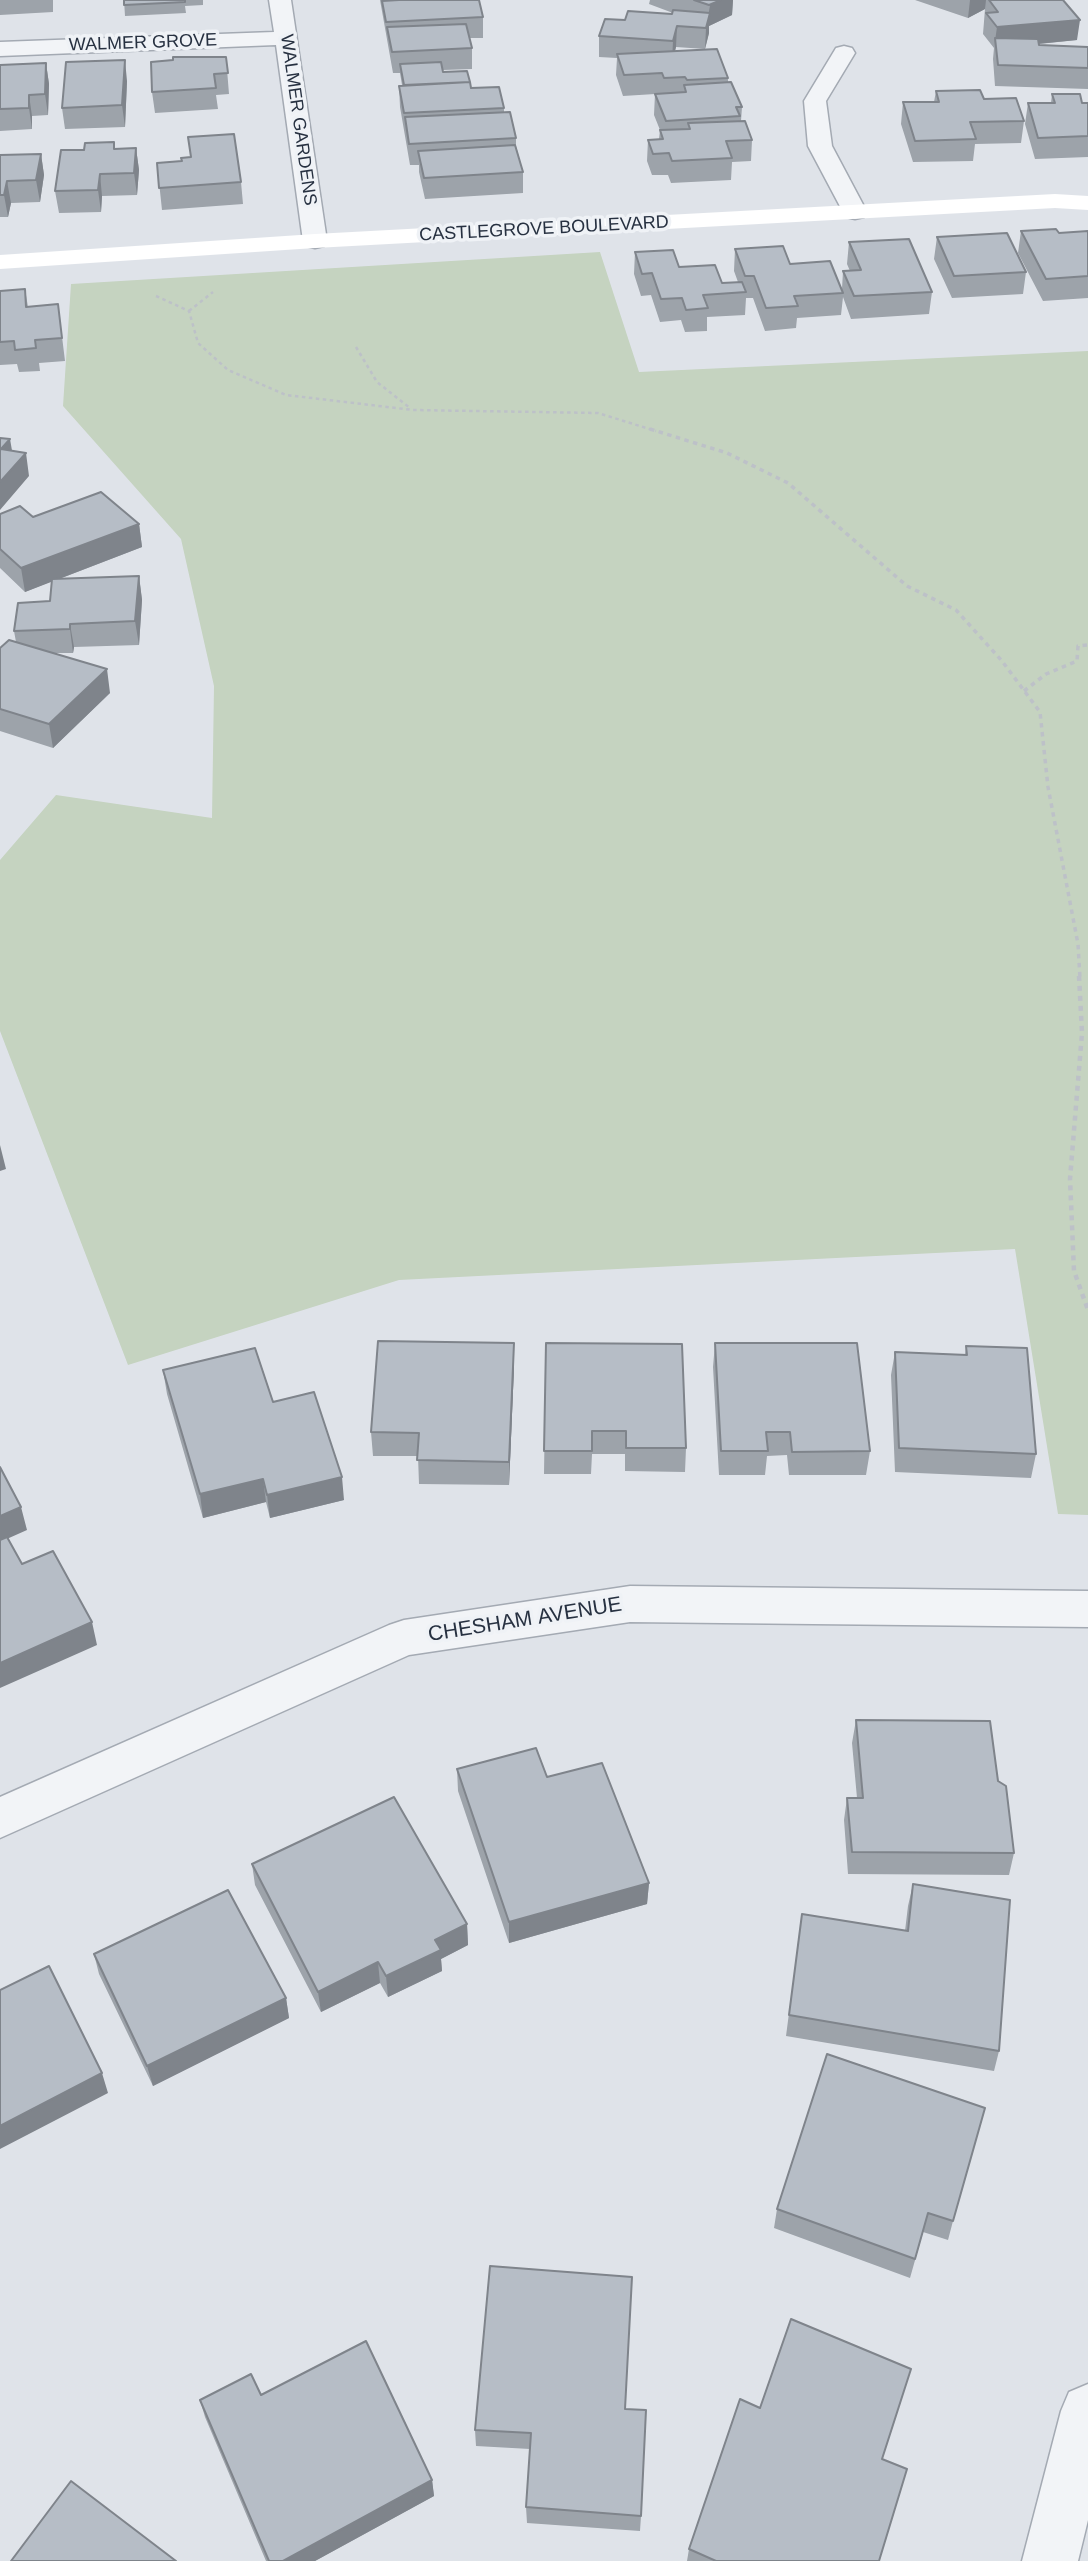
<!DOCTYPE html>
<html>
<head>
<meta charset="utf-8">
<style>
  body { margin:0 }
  canvas { display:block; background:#dfe3e9 }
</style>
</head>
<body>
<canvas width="1088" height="2561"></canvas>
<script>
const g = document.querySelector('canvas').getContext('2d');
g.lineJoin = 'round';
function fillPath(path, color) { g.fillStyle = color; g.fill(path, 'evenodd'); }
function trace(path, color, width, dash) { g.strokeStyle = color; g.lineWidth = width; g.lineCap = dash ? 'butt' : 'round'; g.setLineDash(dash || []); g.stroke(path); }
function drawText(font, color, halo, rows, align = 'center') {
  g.font = font + ' Arial,sans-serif'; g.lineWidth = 7; g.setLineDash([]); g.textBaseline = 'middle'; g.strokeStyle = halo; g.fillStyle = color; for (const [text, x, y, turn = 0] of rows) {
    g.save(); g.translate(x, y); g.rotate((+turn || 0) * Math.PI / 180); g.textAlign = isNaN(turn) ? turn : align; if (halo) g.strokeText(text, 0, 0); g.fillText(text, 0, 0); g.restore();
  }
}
fillPath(new Path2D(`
  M600,252L639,372L1088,351V1515L1058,1514L1015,1249L399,1280L128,1365L0,1031V860L56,795L212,818L214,686L181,539L63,406L71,284Z`), '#c5d3c0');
const street = new Path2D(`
  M269,0H291L327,241L324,246L315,248L306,246L303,241L276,45L0,56V42L274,32Z
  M844,46L852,48L855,53L826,101L832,146L867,212L864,217L855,219L846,217L843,212L808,146L804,101L836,48Z
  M630,1586L1088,1591V1627L630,1622L409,1655L0,1838V1797L389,1625L404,1620Z
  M1088,2384V2520L1078,2561H1022L1061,2411L1069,2392Z`);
trace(street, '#a4aab3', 3);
trace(new Path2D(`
  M156,296L189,311L198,343L228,370L286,395L413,410L598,413L656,431
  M189,311L213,292
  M356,347L377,382L410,408`), '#bdc1c8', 2.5, [3.5, 3.5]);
trace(new Path2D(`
  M650,429L727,453L788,483L907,586L956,610L1002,661L1040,712L1048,787L1078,944L1080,978
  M1024,691L1046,674L1077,661L1078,646L1088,645`), '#bdc1c8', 3.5, [4.5, 4.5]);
trace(new Path2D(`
  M1079,976L1082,1033L1070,1179L1074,1271L1088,1310`), '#bdc1c8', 4.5, [5, 5]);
fillPath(street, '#f2f4f7');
fillPath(new Path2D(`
  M1055,194L1088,196V210L1055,208L315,248L0,269V255L315,234Z`), '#fff');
fillPath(new Path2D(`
  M0,0H53V12L0,15Z
  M124,0H203V5L185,6L186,13L125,16Z
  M380,0H480V6L483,17V38H469L472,48V69L443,70V72L504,108V112L516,138V146L523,172V193L425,199L419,172V165H410L400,107L399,86L402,85L400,73H393Z
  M650,0H733L732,15L709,26V33L705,49L676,47L675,51L728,78V82L742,107L741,121L752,140L751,161L732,162L731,180L671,183L668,175H652L647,161L648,140L659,139L660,130L654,115L655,94L623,96L616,75L617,58L599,57V36L625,20L672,14L673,13L649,4Z
  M915,0H1063L1077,40L1039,44V45L1088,47V89L995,86L993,59L994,48L983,34L985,9L968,18Z
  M226,57L229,94L216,95L218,109L155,113L152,92Z
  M46,63L49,84L48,115L32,116V129L0,131V65Z
  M127,81L125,127L65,129L62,108Z
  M936,91L984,99L1024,121L1021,143L975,144L973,161L913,162L901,124L903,102H934Z
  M1052,94L1082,103H1088V157L1035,159L1025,124L1028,103H1051Z
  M136,148L139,170L137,195L102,196L101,212L59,213L55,191L115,149Z
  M41,154L44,175L40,202L11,203L8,217H0V155Z
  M157,163L241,182L243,204L162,210Z
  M1021,231L1059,233L1088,231V298L1043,301L1018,253Z
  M937,237L1026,272L1023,294L952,298L934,259Z
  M849,242L932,292L929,314L851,319L843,297L841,315L797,318L796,328L765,331L753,298H746L745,315L707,317V331L685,332L681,320L660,322L651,295L641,296L634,274L635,252L722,283L738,282L734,271L735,249L790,264L842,289L843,271H850L847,264Z
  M25,289L28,307L58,304L65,361L39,363L40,371L19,372L17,364L0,365V291Z
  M0,514L33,517L139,524L142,547L59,579L139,576L142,600L139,645L74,647L73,653H56L110,693L53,748L0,731V648L16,642L14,631L50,601L52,581L25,592L0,568Z
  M514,1343V1367L509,1485L419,1484L418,1456H373L371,1432Z
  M546,1343L686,1448L685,1472L625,1471V1454H592L591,1474H544Z
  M715,1343L870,1451L866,1475H789L787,1455L767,1456L765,1475H719L713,1367Z
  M966,1346L1036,1454L1031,1478L895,1472L891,1375L895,1352L965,1355Z
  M163,1370L273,1402L344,1500L270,1518L266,1502L203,1518L167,1394Z
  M856,1720L1014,1853L1009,1875L848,1874L844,1820L847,1798H857L852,1743Z
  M457,1769L547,1777L649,1883L647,1904L509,1943L458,1791Z
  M252,1864L467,1924L468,1945L441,1959L442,1971L388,1997L380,1983L321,2012L255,1885Z
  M913,1884L999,2051L994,2071L786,2036L802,1914L905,1931L908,1906Z
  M94,1954L286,1998L289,2018L153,2086L99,1974Z
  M827,2054L953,2221L948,2240L923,2232L910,2278L774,2228L777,2209Z
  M261,2395L432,2480L434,2496L315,2561H266L205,2417L200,2400Z
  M760,2408L883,2459L879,2561H687L689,2549Z
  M625,2409L641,2516L640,2531L527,2523L526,2507L530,2449L476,2446L475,2430Z`), '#9da3aa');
fillPath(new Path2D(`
  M711,0H733L732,15L709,26V33L705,49L706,28Z
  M970,0H986L985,9L968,18Z
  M1080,20L1077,40L996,48L995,38L994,48L997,27Z
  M677,26L676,47L672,62L673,41Z
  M125,60L127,81L125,127L122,105Z
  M46,63L49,84L48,115L45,94Z
  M29,95L32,116V129L29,108Z
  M136,148L139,170L137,195L134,173Z
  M41,154L44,175L40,202L36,180Z
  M100,174L102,196L101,212L98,190Z
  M7,181L11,203L8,217L4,195Z
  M10,439L14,462L1,449Z
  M26,453L29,476L0,510V482Z
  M139,524L142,547L25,592L21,568Z
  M139,576L142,600L139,645L135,621Z
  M70,624L74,647L73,653L70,629Z
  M107,669L110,693L53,748L49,724Z
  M0,1145L6,1169L0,1171Z
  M514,1343V1367L509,1485V1462Z
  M342,1477L344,1500L270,1518L267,1495Z
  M263,1479L266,1502L203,1518L200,1494Z
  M21,1507L27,1530L0,1542V1516Z
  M92,1622L97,1645L0,1688V1663Z
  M649,1883L647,1904L509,1943V1922Z
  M467,1924L468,1945L441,1959L442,1971L388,1997L386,1976L435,1940Z
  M378,1962L380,1983L321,2012L318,1992Z
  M286,1998L289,2018L153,2086L147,2066Z
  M102,2073L108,2093L0,2149V2126Z
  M432,2480L434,2496L315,2561H283Z`), '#7f848b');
const building = new Path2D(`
  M124,0H185V2L124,5Z
  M399,0H479L483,17L386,22L382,1Z
  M694,0H721L709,5Z
  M989,0H1063L1080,20L997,27L986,13L998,12Z
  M673,10L710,13L706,28L677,26L673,41L599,36L605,19L625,20L628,11L672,14Z
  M466,24L472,48L392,52L387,27Z
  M995,38L1038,39L1039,45L1088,47V68L998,65Z
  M717,49L728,78L687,80L685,77L664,78L662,73L624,75L617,54Z
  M173,57H226L228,73L214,74L216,88L152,92L151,62L173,60Z
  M125,60L122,105L62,108L66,62Z
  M441,62L443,72L467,71L470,82L404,85L400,64Z
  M46,63L45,94L29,95V108L0,109V65Z
  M470,82L471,88L499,87L504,108L404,113L399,86Z
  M731,82L742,107H736L740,116L666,121L655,94L686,92L684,85Z
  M980,90L984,99L1016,98L1024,121L970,122L976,139L915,141L903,102H939L936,91Z
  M1052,94H1080L1082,103H1088V136L1038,138L1028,103H1055Z
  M510,112L516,138L409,144L405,117Z
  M745,121L752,140L726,141L732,158L672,161L669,153L653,154L648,140L663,139L660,130L690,129L688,123Z
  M234,134L241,182L159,188L157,163L182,161L181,158L191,157L188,137Z
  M114,142V149L136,148L134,173L100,174L98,190L55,191L61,150H84L85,143Z
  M515,145L523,172L424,178L418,151Z
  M41,154L36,180L7,181L4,195H0V155Z
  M1056,229L1059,233L1088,231V276L1046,279L1021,231Z
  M1007,233L1026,272L954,276L937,237Z
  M909,239L932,292L854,296L843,271L861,270L849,242Z
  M783,246L790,264L830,261L843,293L794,296L798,306L766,308L754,276H745L735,249Z
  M673,250L679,267L715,265L722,283L742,282L746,292L703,295L708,308L686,310L682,298L661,299L652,273L642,274L635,252Z
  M25,289L26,307L58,304L62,338L35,340L36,348L15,350L14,341L0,342V291Z
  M0,438L10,439L1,449L26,453L0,482Z
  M101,492L139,524L21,568L0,549V514L20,506L33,517Z
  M139,576L135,621L70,624V629L14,631L18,603L50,601L52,579Z
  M9,640L107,669L49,724L0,709V648Z
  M378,1341L514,1343L509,1462L417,1460L419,1433L371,1432Z
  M546,1343L682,1344L686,1448H626V1431H592V1451H544Z
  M715,1343H857L870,1451L792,1452L790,1432H766L768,1451H721Z
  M966,1346L1027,1348L1036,1454L899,1448L895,1352L967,1355Z
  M255,1348L273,1402L314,1392L342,1477L267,1495L263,1479L200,1494L163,1370Z
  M0,1467L21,1507L0,1516Z
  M7,1537L22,1564L53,1551L92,1622L0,1663V1540Z
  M856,1720L990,1721L998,1781L1006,1786L1014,1853L852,1852L847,1798H863Z
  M536,1748L547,1777L602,1763L649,1883L509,1922L457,1769Z
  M394,1797L467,1924L435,1940L441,1950L386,1976L378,1962L318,1992L252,1864Z
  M913,1884L1010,1900L999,2051L789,2015L802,1914L908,1931Z
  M228,1890L286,1998L147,2066L94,1954Z
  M49,1966L102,2073L0,2126V1990Z
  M827,2054L985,2108L953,2221L928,2213L915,2259L777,2209Z
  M490,2266L632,2277L625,2409L646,2410L641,2516L526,2507L531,2433L475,2430Z
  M791,2319L911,2369L882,2459L907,2469L879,2561H716L689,2549L740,2399L760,2408Z
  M366,2341L432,2480L283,2561H269L200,2400L251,2374L261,2395Z
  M71,2481L176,2561H11Z`);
fillPath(building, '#b6bdc6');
trace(building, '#7f848b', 2);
drawText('18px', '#273141', '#eff2f6', [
  ["WALMER GROVE",143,43,-2],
  ["WALMER GARDENS",298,120,82],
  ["CASTLEGROVE BOULEVARD",544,229,-3]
]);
drawText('21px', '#273141', '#eff2f6', [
  ["CHESHAM AVENUE",525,1620,-9]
]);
</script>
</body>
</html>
